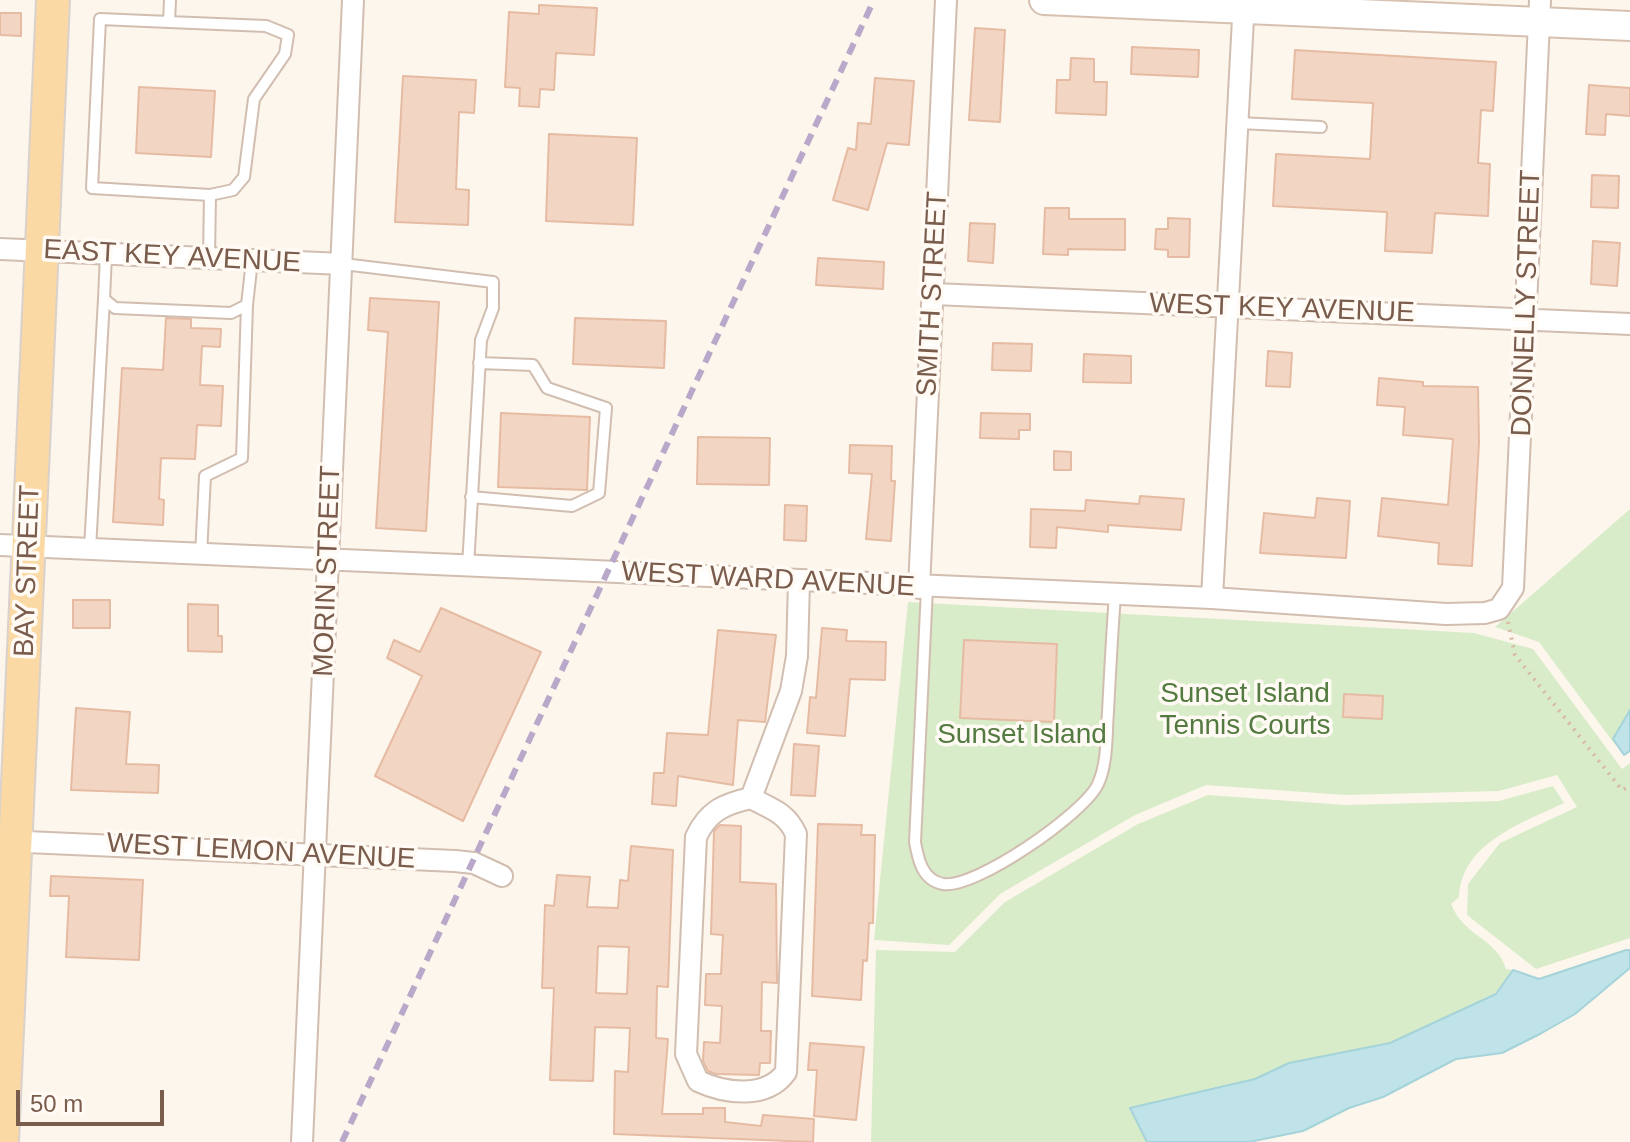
<!DOCTYPE html>
<html>
<head>
<meta charset="utf-8">
<style>
  body { margin:0 }
  #map { position:relative; width:1630px; height:1142px; overflow:hidden; background:#fdf6ec; font-family:Helvetica,sans-serif }
  canvas { display:block }
  .scale { position:absolute; left:16px; top:1090px; width:148px; height:36px; box-sizing:border-box; border:4px solid #7a5c4d; border-top:0; padding-left:10px; font-size:24px; line-height:28px; white-space:nowrap; color:#7a5c4d; -webkit-text-stroke:6px #fffaf3; paint-order:stroke }
</style>
</head>
<body>
<div id="map">
<canvas width="1630" height="1142"></canvas>
<div class="scale">50 m</div>
</div>
<script>
const g = document.querySelector('canvas').getContext('2d');
g.lineJoin = 'round';
function fillPath(path, color) { g.fillStyle = color; g.fill(path, 'evenodd'); }
function trace(path, color, width, dash) { g.strokeStyle = color; g.lineWidth = width; g.lineCap = dash ? 'butt' : 'round'; g.setLineDash(dash || []); g.stroke(path); }
function drawText(font, color, halo, rows, align = 'center') {
  g.font = font + ' Helvetica,sans-serif'; g.lineWidth = 7; g.setLineDash([]); g.textBaseline = 'middle'; g.strokeStyle = halo; g.fillStyle = color; for (const [text, x, y, turn = 0] of rows) {
    g.save(); g.translate(x, y); g.rotate((+turn || 0) * Math.PI / 180); g.textAlign = isNaN(turn) ? turn : align; if (halo) g.strokeText(text, 0, 0); g.fillText(text, 0, 0); g.restore();
  }
}
fillPath(new Path2D(`
  M1630,509V710L1613,739L1616,746L1539,642L1495,627Z
  M908,602L1474,633L1533,649L1622,769L1630,763V938L1536,969L1467,915L1468,884L1500,843L1577,807L1557,775L1499,791L1345,795L1206,785L1135,815L1000,894L949,945L874,940Z
  M1553,786L1564,803C1524,822 1461,843 1459,897L1451,904C1464,937 1497,938 1506,969L1513,970L1497,994L1390,1043L1289,1063L1255,1079L1131,1109L1147,1142H871L876,950L955,952L1005,902L1138,824L1208,795L1345,805L1499,801Z`), '#d8ecc9');
const water = new Path2D(`
  M1630,710V751L1624,755L1613,739Z
  M1626,950H1630V968L1575,1014L1540,1034L1502,1053L1456,1059L1383,1097L1349,1108L1303,1131L1249,1142H1147L1130,1108L1255,1079L1289,1063L1390,1043L1496,994L1513,970L1539,979Z`);
fillPath(water, '#bfe3e8');
trace(water, '#a5d3da', 2);
const building = new Path2D(`
  M539,5L597,8L594,55L556,53L554,90L540,89L539,107L519,106L520,88L505,87L509,12L539,14Z
  M0,13H21V36L0,35Z
  M975,28L1005,30L1000,122L969,120Z
  M1132,47L1199,50L1198,77L1131,74Z
  M1295,50L1496,62L1493,111L1481,110L1478,163L1490,164L1488,216L1435,213L1432,253L1385,251L1387,212L1273,206L1276,154L1370,159L1373,103L1292,99Z
  M1071,58L1094,59V82H1107L1106,115L1056,113L1057,80H1070Z
  M403,76L476,80L474,113L459,112L456,189L469,190L468,225L395,222Z
  M875,78L914,81L909,145L887,143L868,210L833,200L848,148L856,150L858,123L871,124Z
  M1589,85L1630,88V116L1606,114L1605,135L1586,134Z
  M139,87L215,91L211,157L136,153Z
  M549,134L637,138L633,225L546,221Z
  M1592,175L1619,176L1618,208L1591,207Z
  M1045,208H1069V219H1125V250L1068,249V255L1043,254Z
  M1168,218L1190,219L1189,257H1168V250L1155,249L1156,229H1168Z
  M970,223L995,224L993,263L968,261Z
  M1593,241L1620,243L1617,286L1591,284Z
  M818,258L884,262L883,289L816,285Z
  M370,298L439,302L426,531L376,528L388,332L368,330Z
  M166,318L191,319V328L221,329L220,347L202,346L200,385L223,386L221,426L197,425L195,459L161,458L159,499L164,500L163,525L113,522L122,368L163,370Z
  M575,318L666,321L664,368L573,364Z
  M993,343L1032,344L1031,371L992,370Z
  M1268,351L1292,353L1290,387L1266,386Z
  M1084,354L1131,356V383L1083,382Z
  M1379,378L1423,382V386L1478,387L1479,443L1472,566L1438,564L1439,543L1378,536L1382,498L1448,505L1453,439L1403,435L1405,407L1377,405Z
  M501,413L590,417L587,490L498,487Z
  M981,413L1030,414V430H1019V439L980,438Z
  M698,437L770,438L769,485L697,484Z
  M850,445L892,446L891,481H895L891,541L866,539L872,474L849,473Z
  M1054,451L1071,452V470H1054Z
  M1140,496L1184,499L1181,530L1108,525V532L1057,527L1056,548L1030,547L1031,509L1085,511L1086,500L1139,504Z
  M1317,498L1350,501L1346,558L1260,553L1264,513L1315,518Z
  M785,505L807,506L806,541L784,540Z
  M73,600H110V628H73Z
  M188,604L218,605V636H222V652L188,651Z
  M441,608L541,652L463,821L375,776L422,676L387,658L394,640L420,652Z
  M822,628L847,630L846,641L886,642L885,680L850,679L845,736L807,733L810,697L816,698Z
  M718,630L776,635L765,722L738,720L733,785L678,776L676,806L652,804L654,773H664L667,733L708,735Z
  M964,640L1057,644L1054,722L960,718Z
  M1344,694L1383,696L1382,719L1343,717Z
  M76,708L130,712L126,764L159,765L158,793L71,790Z
  M794,744L819,746L815,796L791,795Z
  M818,824L862,825L861,835H875L873,923H869L867,961L863,960L861,1000L812,996Z
  M720,825L741,826L740,882L776,884L777,983L762,982L761,1031H771L770,1063H760L759,1075L716,1074L708,1071L703,1061L704,1042L720,1043L722,1006L705,1005L706,974H721L723,935L711,934L714,831Z
  M631,846L673,850L668,987L657,986L656,1038L668,1039L662,1114H703V1108H725V1122L761,1126L763,1115L814,1119L813,1142L614,1134L615,1071L628,1072L630,1028L595,1027L593,1081L550,1080L554,988H542L545,905L554,906L557,875L590,877L587,907L618,908L620,880L628,881ZM598,946L629,947L627,994L596,993Z
  M51,876L143,880L139,960L66,957L69,896H50Z
  M810,1043L864,1047L856,1120L814,1116L817,1070H808Z`);
fillPath(building, '#f3d5c3');
trace(building, '#e6bba3', 2);
const lane = new Path2D(`
  M170,0L169,22L100,19L92,188L210,195L209,258
  M169,22L266,26L288,35L285,54L254,99L244,177L233,190L210,195
  M1239,123L1321,127
  M106,254L104,299L115,308L231,313L247,305L252,260
  M343,264L493,282V308L481,340L468,567
  M471,497L572,506L599,493L606,408L547,388L533,365L479,363
  M90,549L104,299
  M201,555L205,476L242,458L247,305
  M927,588L915,842C918,859 922,880 943,884C974,890 1085,813 1098,784C1108,762 1106,735 1108,712C1110,673 1112,634 1115,595`);
const street = new Path2D(`
  M0,249L343,264
  M934,294L1630,324
  M0,545L1212,598L1446,614L1485,613L1499,609L1513,588L1540,0
  M919,588L946,0
  M1212,598L1244,0
  M751,798C771,809 786,812 796,834L786,1072C767,1099 726,1094 698,1081L686,1054L696,837C708,811 724,804 751,798Z
  M751,798L791,691L797,656L799,581
  M4,841L455,861L474,863L502,876
  M302,1142L353,0`);
const secondary = new Path2D(`
  M1044,0L1630,26`);
const primary = new Path2D(`
  M2,1142L53,0`);
trace(lane, '#d1beb0', 14);
trace(street, '#d1beb0', 24);
trace(secondary, '#d6c0b0', 32);
trace(primary, '#dad1cd', 36);
trace(new Path2D(`
  M1508,622L1515,655L1622,790L1630,786`), '#d9b8a5', 4, [2, 6]);
trace(lane, '#fff', 10);
trace(street, '#fff', 20);
trace(secondary, '#fff', 28);
trace(primary, '#fbd9a5', 32);
trace(new Path2D(`
  M342,1142L874,0`), '#b9a8c9', 6, [12, 8]);
drawText('28px', '#7a5c4d', '#fffaf3', [
  ["EAST KEY AVENUE",172,257,3],
  ["SMITH STREET",933,294,-87],
  ["DONNELLY STREET",1527,303,-88],
  ["WEST KEY AVENUE",1282,309,2],
  ["BAY STREET",28,571,-88],
  ["MORIN STREET",328,571,-88],
  ["WEST WARD AVENUE",768,580,3],
  ["WEST LEMON AVENUE",261,852,3]
]);
drawText('28px', '#537a41', '#fffaf3', [
  ["Sunset Island",1245,694],
  ["Tennis Courts",1245,726],
  ["Sunset Island",1022,735]
]);
</script>
</body>
</html>
